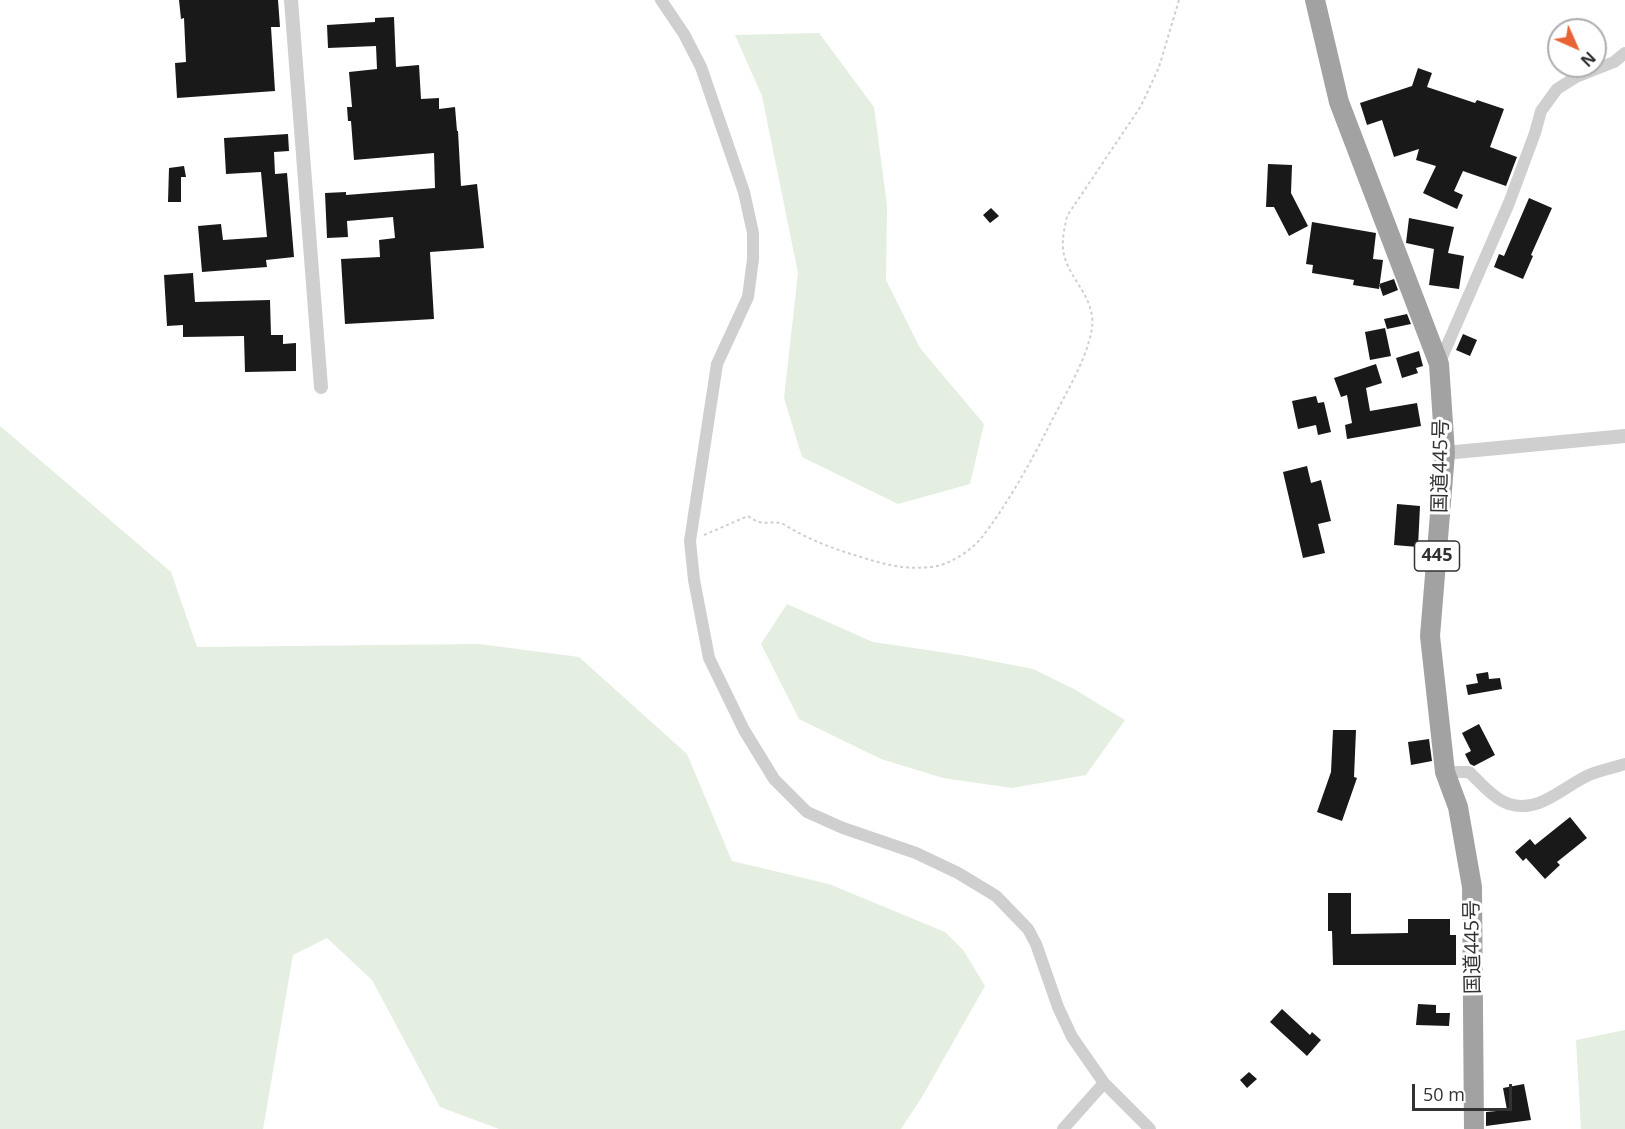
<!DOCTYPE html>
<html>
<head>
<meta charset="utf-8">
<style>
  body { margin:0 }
  #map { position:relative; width:1625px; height:1129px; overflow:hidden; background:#fff; font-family:"Open Sans",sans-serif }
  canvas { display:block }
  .north { position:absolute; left:1547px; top:18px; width:60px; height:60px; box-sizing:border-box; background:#fff; border:2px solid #adadad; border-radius:50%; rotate:135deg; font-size:16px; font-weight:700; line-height:24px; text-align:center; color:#323232 }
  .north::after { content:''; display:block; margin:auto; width:21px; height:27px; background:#e86336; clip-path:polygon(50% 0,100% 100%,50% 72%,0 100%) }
  .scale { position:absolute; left:1412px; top:1084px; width:100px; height:27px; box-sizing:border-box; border:3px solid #323232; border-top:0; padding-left:8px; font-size:18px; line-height:21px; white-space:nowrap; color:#323232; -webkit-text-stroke:4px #fff; paint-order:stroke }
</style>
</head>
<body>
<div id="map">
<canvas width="1625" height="1129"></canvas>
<div class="north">N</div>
<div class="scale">50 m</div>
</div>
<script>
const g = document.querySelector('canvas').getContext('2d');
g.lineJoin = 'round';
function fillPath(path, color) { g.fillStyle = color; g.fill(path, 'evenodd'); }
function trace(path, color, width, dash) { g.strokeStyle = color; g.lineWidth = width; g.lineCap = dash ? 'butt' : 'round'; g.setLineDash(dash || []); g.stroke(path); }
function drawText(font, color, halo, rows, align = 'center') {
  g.font = font + ' "Open Sans","Noto Sans JP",sans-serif'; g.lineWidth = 6; g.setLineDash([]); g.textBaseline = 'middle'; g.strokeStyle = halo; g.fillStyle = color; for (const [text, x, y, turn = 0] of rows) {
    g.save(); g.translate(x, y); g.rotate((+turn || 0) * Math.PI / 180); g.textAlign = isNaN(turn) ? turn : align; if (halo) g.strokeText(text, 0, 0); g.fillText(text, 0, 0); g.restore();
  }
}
fillPath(new Path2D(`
  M819,33L874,107L887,205L886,280L920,348L984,424L970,484L898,504L802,457L784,398L798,273L762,96L735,35Z
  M0,426L171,572L197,647L479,644L579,657L687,754L732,861L829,884L945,932L964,951L985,986L922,1097L901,1129H499L440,1107L372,980L327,938L293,955L263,1129H0Z
  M787,604L873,642L961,655L1033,669L1074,689L1125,720L1086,775L1012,788L943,778L881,759L799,719L761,644Z
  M1625,1030V1129H1581L1576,1040Z`), '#e4efe1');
fillPath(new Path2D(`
  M179,0H278L280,27H271L275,91L177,98L175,63L186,62L184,18L181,19Z
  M394,17L396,67L419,65L421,99L439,98V109L455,107L457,131H458L461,186L477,184L484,248L430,252L434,319L345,324L341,259L380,257L379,240L395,238L393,217L347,221L348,237L327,238L325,193L346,192V195L435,188L434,153L354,160L351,121H348L347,107H352L349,72L377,69L376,46L328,48L327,25L375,22V18Z
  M1418,68L1432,73L1427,87L1475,103L1477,100L1504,109L1490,147L1517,157L1506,186L1463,171L1454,191L1463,195L1457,209L1423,193L1436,166L1416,160L1419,149L1394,157L1382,120L1367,125L1360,103L1412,86Z
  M288,134L289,151L274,152L275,174L287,173L294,257L266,260L267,267L202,272L198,226L221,224L223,240L267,237L261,172L226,174L224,138Z
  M1268,164L1292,165L1291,193L1308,226L1289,236L1274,207H1266Z
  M184,166L186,177H181V202H168L169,168Z
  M1529,198L1552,208L1531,255L1533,256L1523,279L1494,267L1499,254L1504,256Z
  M991,208L999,216L990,223L983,215Z
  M1409,218L1454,227L1448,253L1464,256L1459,289L1429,285L1434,249L1406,243Z
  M1312,222L1376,233L1373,259L1383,260L1379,289L1353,285L1354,280L1312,273L1313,265L1306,264Z
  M193,273L195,302L270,300L271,335H283V344L296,343V371L245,372L244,336L183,337V325L167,326L164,275Z
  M1394,279L1398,290L1383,296L1379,284Z
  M1407,314L1411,324L1387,329L1384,319Z
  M1385,328L1391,356L1370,360L1365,332Z
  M1463,334L1477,340L1470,356L1456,350Z
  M1419,351L1423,366L1416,368L1418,373L1402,378L1396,358Z
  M1376,364L1382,383L1366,388L1370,411L1417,403L1421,426L1347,439L1345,425L1352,423L1347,395L1341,397L1334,378Z
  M1316,396L1318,403L1324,402L1331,432L1318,435L1316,425L1298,429L1292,401Z
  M1307,466L1311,483L1321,480L1331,521L1318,524L1325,553L1303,558L1283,472Z
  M1397,504L1420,506L1418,547L1394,545Z
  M1488,672L1489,679L1500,678L1502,689L1468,695L1466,685L1478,683L1476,674Z
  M1479,724L1495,755L1474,766L1470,764L1465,754L1471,751L1462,733Z
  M1333,730H1356L1354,777L1357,778L1342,821L1317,812L1331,772Z
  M1429,739L1432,761L1411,765L1408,742Z
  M1570,817L1587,838L1557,862L1560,865L1545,879L1526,858L1523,861L1515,852L1530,839L1535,845Z
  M1328,893H1351V934L1408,933V919H1450V935H1456V965H1333L1332,931H1328Z
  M1418,1004L1436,1005V1013H1450L1449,1026L1416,1025Z
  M1282,1009L1310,1035L1312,1032L1321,1040L1307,1056L1270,1022Z
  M1249,1072L1257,1079L1247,1088L1240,1080Z
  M1524,1084L1531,1120L1486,1126V1112L1507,1110L1503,1088Z`), '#191919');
trace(new Path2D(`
  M704,535L748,516C765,529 773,518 785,525C809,540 834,549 861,557C885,565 911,571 937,566C952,563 973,549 982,537C1005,508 1029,465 1046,432C1061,401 1087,361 1092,328C1096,295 1065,277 1063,248C1062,237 1065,227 1067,216L1141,106L1159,67L1179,0`), '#cfcfcf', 2, [3, 3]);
trace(new Path2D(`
  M661,0L684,34L701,67L744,192L753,233V259L748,297L717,364L690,541L694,580L709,658L744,730L774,779L807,812L843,828L916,853L958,873L996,896L1028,929L1036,944L1058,1007L1072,1037L1104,1083L1150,1129
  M1439,364L1509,203L1535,133L1541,111L1557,89L1576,77L1614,62L1625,53
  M1445,772H1469C1481,783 1494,799 1509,804C1539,814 1564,786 1589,775C1601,770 1613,768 1625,764
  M1063,1129L1104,1083`), '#cfcfcf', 12);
trace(new Path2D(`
  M291,0L321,387
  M1445,453L1625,436`), '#cfcfcf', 14);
trace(new Path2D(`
  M1315,0L1339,102L1439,364L1445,453L1430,636L1445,772L1458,807L1472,887L1474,1129`), '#a2a2a2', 20);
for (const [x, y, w] of [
  [1437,556,45]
]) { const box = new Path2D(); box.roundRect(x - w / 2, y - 15, w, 30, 4.5); g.fillStyle = '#fff'; g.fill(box); trace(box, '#323232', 1.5); }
drawText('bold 18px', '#323232', null, [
  ["445",1437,556]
]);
drawText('20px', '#323232', '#fff', [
  ["国道445号",1441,466,-89],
  ["国道445号",1473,947,-91]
]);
</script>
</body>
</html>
